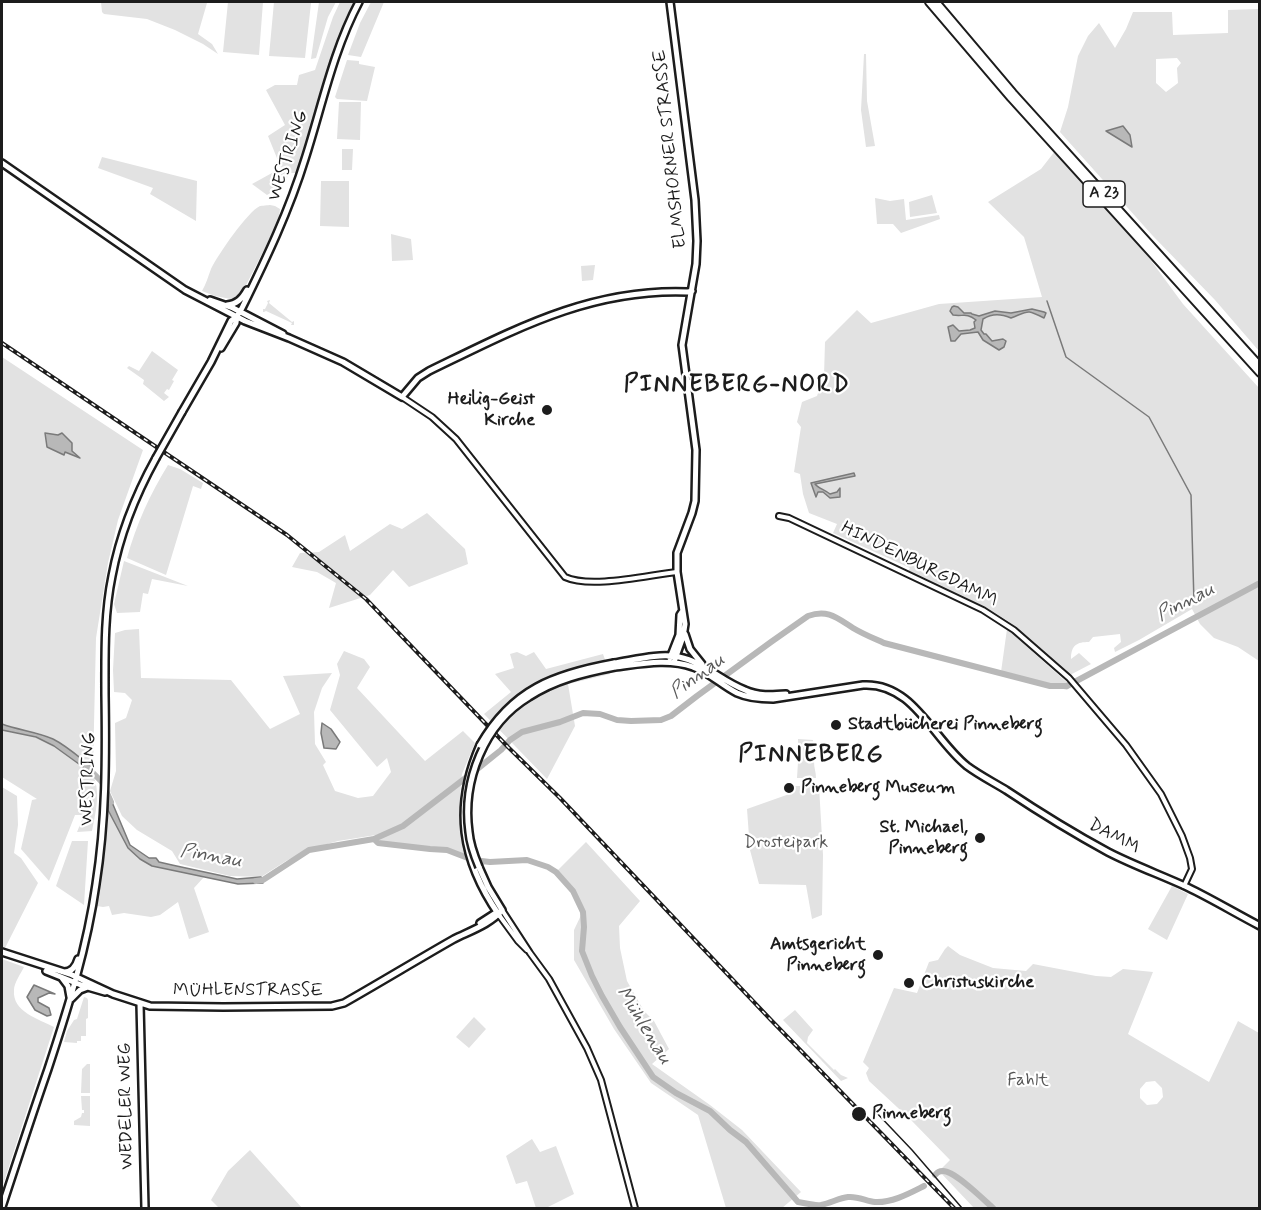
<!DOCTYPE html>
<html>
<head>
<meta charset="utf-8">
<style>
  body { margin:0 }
  #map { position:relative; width:1261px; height:1210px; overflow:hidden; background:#fff; font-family:Mynerve,sans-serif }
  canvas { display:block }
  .frame { position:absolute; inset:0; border:3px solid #1c1c1c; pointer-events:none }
</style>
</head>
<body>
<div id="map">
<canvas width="1261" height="1210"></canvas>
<div class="frame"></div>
</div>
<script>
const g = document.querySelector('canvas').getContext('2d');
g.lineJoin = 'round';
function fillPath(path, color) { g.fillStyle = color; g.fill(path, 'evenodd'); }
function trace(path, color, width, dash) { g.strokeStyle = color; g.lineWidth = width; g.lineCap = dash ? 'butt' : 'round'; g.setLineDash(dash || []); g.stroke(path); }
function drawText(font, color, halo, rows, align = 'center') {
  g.font = font + ' Mynerve,sans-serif'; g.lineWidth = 4.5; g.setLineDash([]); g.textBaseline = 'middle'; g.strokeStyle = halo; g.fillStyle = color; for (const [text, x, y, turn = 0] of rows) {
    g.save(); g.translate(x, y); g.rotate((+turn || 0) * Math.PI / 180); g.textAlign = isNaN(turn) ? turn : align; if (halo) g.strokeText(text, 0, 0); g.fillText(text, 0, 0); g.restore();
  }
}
fillPath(new Path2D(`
  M101,2H210L207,3L198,34L212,44L218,54L203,44L175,30L147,19L104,14L102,12Z
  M228,2H263L259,55L223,52Z
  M274,2L311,3L305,58L269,56Z
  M319,2H336L328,17L316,58L311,59Z
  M340,2H355C326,54 316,116 297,173H288C287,186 277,189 267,195L252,184L281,168L268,136L285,125L266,90L275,85H297L299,75L315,70L333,17Z
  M371,2H384L361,57L348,55L360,23Z
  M1259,9V351L1215,300L1152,235L1060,132L1068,107L1078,56L1088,36L1099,23L1115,48L1126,29L1133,12H1172L1173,35L1228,33V10ZM1177,58L1181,63L1177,68L1178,83L1166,92L1156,83V59Z
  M864,54H866L867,101L875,146L866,147L861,110Z
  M347,60L359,61V64L375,67L367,101L337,99L335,97Z
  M339,102H361L360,140L337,139Z
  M342,149H353L352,170H342Z
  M1055,151L1144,251L1183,304L1259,388V661L1238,647L1214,638L1200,624L1192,609L1139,640L1115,652L1114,648L1121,642L1120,634L1093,637L1089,642C1077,642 1071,645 1071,659L1079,653L1091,664L1070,675L1008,621L987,608L908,571L910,568L833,533L837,524L809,513L803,494L800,474L794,472L801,427L797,422L802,402L817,396L824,376L825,342L857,310L871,323L939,304L1042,297L1024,237L988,202L1041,169Z
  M102,157L197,181L196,221L150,194L153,188L98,168Z
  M321,181H349V227L320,226Z
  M932,195L937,213L910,217L909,202Z
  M875,198L890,201L904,199L906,220L939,215L940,219L901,233L893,224H877Z
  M270,205L275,206L280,209L279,218L267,244L241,295L231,299L215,296L202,291C206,284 208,277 211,269C217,256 248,211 260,206C261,206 269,205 270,205Z
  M391,234L411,239L413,260L392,261Z
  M595,265L593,280L582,281L581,266Z
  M270,300L269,303L292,322L294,321V325H291L292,323L266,311L264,312H263V309H265L268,303L267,301Z
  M292,336L357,365L395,387L394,389L344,361L292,337Z
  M152,351L178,370L172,380L174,381L169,390L167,389L164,393L169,397L164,401L143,384L144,380L127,368L129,366L139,371Z
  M2,357L143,450L118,520L108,563L96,638L93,768L54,739L38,733L18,730L2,724Z
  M168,465L180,469L203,483L201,489L193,486L166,575L127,558C136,525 150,494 168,465Z
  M427,513L465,549L468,564L409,587L393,570L370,595L329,608L336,583L317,572L292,567L300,553L319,552L345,535L350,551L390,524L402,529Z
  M124,561L188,586L152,579L148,594L143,593L140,612L117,613L114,604Z
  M139,629L141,678L231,680L270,729L300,714L283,676L332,673L322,688L314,712L315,744L326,762L323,765L335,791L358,798L373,796L391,772L387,758L377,767L330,710L340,675L337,664L344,651L364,659L370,667L357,688L425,761L463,731L475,743L462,774L460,796L461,829L467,857L447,850L430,849L378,843L374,839L391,833L398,828L376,835L338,841L313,848L286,861L261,877L230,876L180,864L172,851L137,830L122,816L110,791L116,771L115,723L126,718L132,700L125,693L114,692L113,670L115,633L125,630Z
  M1007,629L1071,686L1067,690L1001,672Z
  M517,652L526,656L534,652L546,669L603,654L610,674L568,684L575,726L547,779L484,714L511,692L495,674L514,668L510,654Z
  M2,730C12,732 23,734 34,737C46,740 91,768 95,780C100,797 95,815 92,831L77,832L84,815H75L49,881L21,849L32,800L37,799L2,777Z
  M798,739L813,740L812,760L814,762C814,768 816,772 816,778H797L799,746L798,745Z
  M795,786H819L823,855L822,915L812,919L806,885L759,884L750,850L747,809L795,792Z
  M2,787L17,796L18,825L14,853L21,858L38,883L4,950L2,949Z
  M108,810L128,848L153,866L204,877L194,888L209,932L189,939L178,902L160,915L151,917L124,913L112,915L109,906L103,907L97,906L106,842Z
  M72,841H88L84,905L56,886Z
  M586,842L640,901L619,926L620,948L627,981L644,1011L654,1021L669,1049L652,1064L710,1105L742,1130L801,1192L782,1208H726L698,1115L651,1083L614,1029L574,960V930L583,911L573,893L556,872Z
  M1172,886L1188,894L1167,940L1148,929Z
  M948,946L960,955L993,968L1026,971L1033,964L1096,976L1111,977L1123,969L1153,972L1128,1034L1209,1082L1238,1021L1259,1033V1208H974L939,1171L950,1160L911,1120L869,1081L866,1073L869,1068L863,1062L894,988L917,993L929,962L938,960L945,949ZM1155,1081L1162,1088L1163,1097L1157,1104L1147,1105L1140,1098V1089L1146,1082Z
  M2,959L24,967C21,973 14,983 14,990C12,1012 39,1019 54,1027L2,1188Z
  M84,997L87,998L88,1000V1018L86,1019V1036H81V1041H77V1043L64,1042L67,1031L74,1020L77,1019Z
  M795,1010L813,1030L808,1037L807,1043L834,1070L835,1069L841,1075L848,1078L841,1081L783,1020Z
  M474,1017L486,1029L469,1048L456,1037Z
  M138,1063L140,1065L142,1208H141Z
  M87,1064H90V1093H81L82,1069Z
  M81,1096H90V1126L74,1125V1121L81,1117L82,1113H84V1110H82Z
  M532,1139L540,1152L556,1146L574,1194L546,1208H536L527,1181L516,1184L506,1156Z
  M250,1150L302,1208H219L211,1200L228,1171Z`), '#e2e2e2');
const water = new Path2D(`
  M1123,126L1130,135L1132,147L1106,131Z
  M954,306L958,307L964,313H971L972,314L979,316L995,311L1011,313L1032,309L1044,312L1046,313L1044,318C1026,309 1029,311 1011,318C1001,314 993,313 983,319L981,330L984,334H986L992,341L1003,339L1006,341L1004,347L999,350L983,340L978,332L961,334L955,341H951L948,327L953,325L959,331L970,330L975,328L974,322L976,320C966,312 963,317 953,315L950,311L952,307Z
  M45,433L58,435L62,433L72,443V451L80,458L65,452L64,455L47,447Z
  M854,473L855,476L815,484C818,488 825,490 830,494L837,492L840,488V497L830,498L823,492H818L816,497L811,483Z
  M322,723L331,729L340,742L336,749L324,748L321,733Z
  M2,724C18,730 38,732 53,739C67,746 80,758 93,768L90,772L54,746L36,737L2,730Z
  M109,795L130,845L149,858H156L159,862L172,865L237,879L261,877L263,883L238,884L152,866L140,859L128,848L108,810Z
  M34,985L55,994L49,993L38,998V1002L49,1008L51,1015L47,1016L35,1010L27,997Z`);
fillPath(water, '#b8b8b8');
trace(water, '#7a7a7a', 1.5);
trace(new Path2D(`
  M1047,301L1066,357L1149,417L1191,495L1194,603`), '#7a7a7a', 1.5);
trace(new Path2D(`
  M87,767L102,782L111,802
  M374,839L378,843L430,849L447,850L473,860L490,862L527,860L548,867L556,872L573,891L583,912L584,927L582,951L592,976L602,996L620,1027L653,1077L676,1093L710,1111L730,1130L746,1142L798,1202C805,1203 814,1206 821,1205C831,1203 839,1198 848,1197C858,1196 866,1201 875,1202C892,1203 910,1193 924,1186
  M256,881L263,880L309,850L374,839L403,826L476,770L501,750L510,740L522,732L560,722L583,713L600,714L617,720L631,721L661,720L671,716L697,696L771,642L808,616C828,609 837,618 853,628C863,634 873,638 884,643L1050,686H1067L1260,583
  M935,1175C938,1172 939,1171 943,1171C955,1171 984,1200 993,1208`), '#b8b8b8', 6);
const minor = new Path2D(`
  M402,397L432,417L456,439L565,577C591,589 648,575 677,572
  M779,516L789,518L983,610L1014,630L1069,678L1126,745L1161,794L1182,836L1190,858L1192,869L1184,886
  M502,910L530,953L549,979L587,1048L601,1080L635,1208
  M499,915L518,941L527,950`);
const major = new Path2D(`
  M670,2L695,200L697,241L696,264L682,345L696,450L695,501L692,513L677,553V572L685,624L683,637L674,662
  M2,163L185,290L245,321L289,338L343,362L402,397L418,378L429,371C514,330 590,288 688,292L692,291
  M210,300L233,308L283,334
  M227,305C237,304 242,299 247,290
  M221,348L236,323L237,316
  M182,412L211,362L231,321L237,316L242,308C266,259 289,211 305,159C322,106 333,51 359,2
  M685,634L690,649L702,664
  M670,658L679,635L680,615L682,612
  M614,663C634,660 658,653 679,657C704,662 721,681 745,690C758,696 772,695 786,694
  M615,667C640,664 668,658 693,667C709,672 721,685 737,693C748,698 760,699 773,699L863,685C913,682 933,739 967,766C979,775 993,782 1006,790C1039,812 1073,833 1108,852C1133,865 1161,875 1187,887C1212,899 1235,913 1260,926
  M480,745C453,807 461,860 499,915
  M479,867L488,887L502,910
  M480,923L497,912
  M2,952L70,974L113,994L150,1006L223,1007L332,1006L344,1003C381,982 417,960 454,939C470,931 491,924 502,910
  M46,971L81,985L105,992
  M64,972C72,972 76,966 78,959
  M62,978L68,986L70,997
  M71,999L80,990L88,987
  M140,1004L145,1208
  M2,1207C17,1161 32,1115 48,1069C68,1008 87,948 96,884C106,821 106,757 105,694C105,654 104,615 112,576C120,533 135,496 156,458`);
const highway = new Path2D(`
  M929,2L1011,98L1260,373
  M936,2L1013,93L1260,366`);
trace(minor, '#1c1c1c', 8);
trace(major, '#1c1c1c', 10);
trace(highway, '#1c1c1c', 10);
trace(minor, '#fff', 4);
trace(major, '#fff', 5);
trace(highway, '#fff', 6);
trace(new Path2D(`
  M874,1110L912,1150L962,1208`), '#1c1c1c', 1.5);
const rail = new Path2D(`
  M2,343L287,535L366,599L508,747L560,798L771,1020L954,1208`);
trace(rail, '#1c1c1c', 4);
trace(rail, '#fff', 1.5, [4.5]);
const majorBridge = new Path2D(`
  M156,458L182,412
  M480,745C512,689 554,674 614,663
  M479,867C474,855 470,844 469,832C462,781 484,724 529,697C555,680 584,673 615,667`);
trace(majorBridge, '#1c1c1c', 10, []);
trace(majorBridge, '#fff', 5);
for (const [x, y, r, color] of [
  [547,410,6,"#1c1c1c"],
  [836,725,6,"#1c1c1c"],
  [789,788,6,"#1c1c1c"],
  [980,838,6,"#1c1c1c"],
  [878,955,6,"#1c1c1c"],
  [909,983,6,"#1c1c1c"],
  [859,1114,8,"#1c1c1c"]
]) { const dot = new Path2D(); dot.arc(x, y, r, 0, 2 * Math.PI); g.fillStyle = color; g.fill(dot); trace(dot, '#fff', 2); }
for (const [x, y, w] of [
  [1104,194,42]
]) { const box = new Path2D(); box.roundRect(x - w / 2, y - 13, w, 26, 4.5); g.fillStyle = '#fff'; g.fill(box); trace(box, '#1c1c1c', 1.5); }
drawText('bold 16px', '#1c1c1c', null, [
  ["A 23",1104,194]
]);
drawText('18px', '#1c1c1c', '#fff', [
  ["ELMSHORNER STRASSE",671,149,-96],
  ["WESTRING",289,156,-72],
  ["HINDENBURGDAMM",919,565,26],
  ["WESTRING",89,779,-88],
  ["DAMM",1114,837,27],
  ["MÜHLENSTRASSE",248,991],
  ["WEDELER WEG",127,1106,-91]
]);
drawText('bold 18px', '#1c1c1c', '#fff', [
  ["Heilig-Geist",535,400,"right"],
  ["Kirche",535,421,"right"],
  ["Stadtbücherei Pinneberg",848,725],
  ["Pinneberg Museum",801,788],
  ["St. Michael,",968,828,"right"],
  ["Pinneberg",968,849,"right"],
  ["Amtsgericht",866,945,"right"],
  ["Pinneberg",866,966,"right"],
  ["Christuskirche",921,983],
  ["Pinneberg",872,1114]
], 'left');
drawText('18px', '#575757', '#fff', [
  ["Drosteipark",786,843],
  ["Fahlt",1028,1081]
]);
drawText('italic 20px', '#5a5a5a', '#fff', [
  ["Pinnau",1186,603,-27],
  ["Pinnau",698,677,-36],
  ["Pinnau",211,857,10],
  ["Mühlenau",643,1026,58]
]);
g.letterSpacing = '1.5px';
drawText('bold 24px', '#1c1c1c', '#fff', [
  ["PINNEBERG-NORD",737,386],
  ["PINNEBERG",811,756]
]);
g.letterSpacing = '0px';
</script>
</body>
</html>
